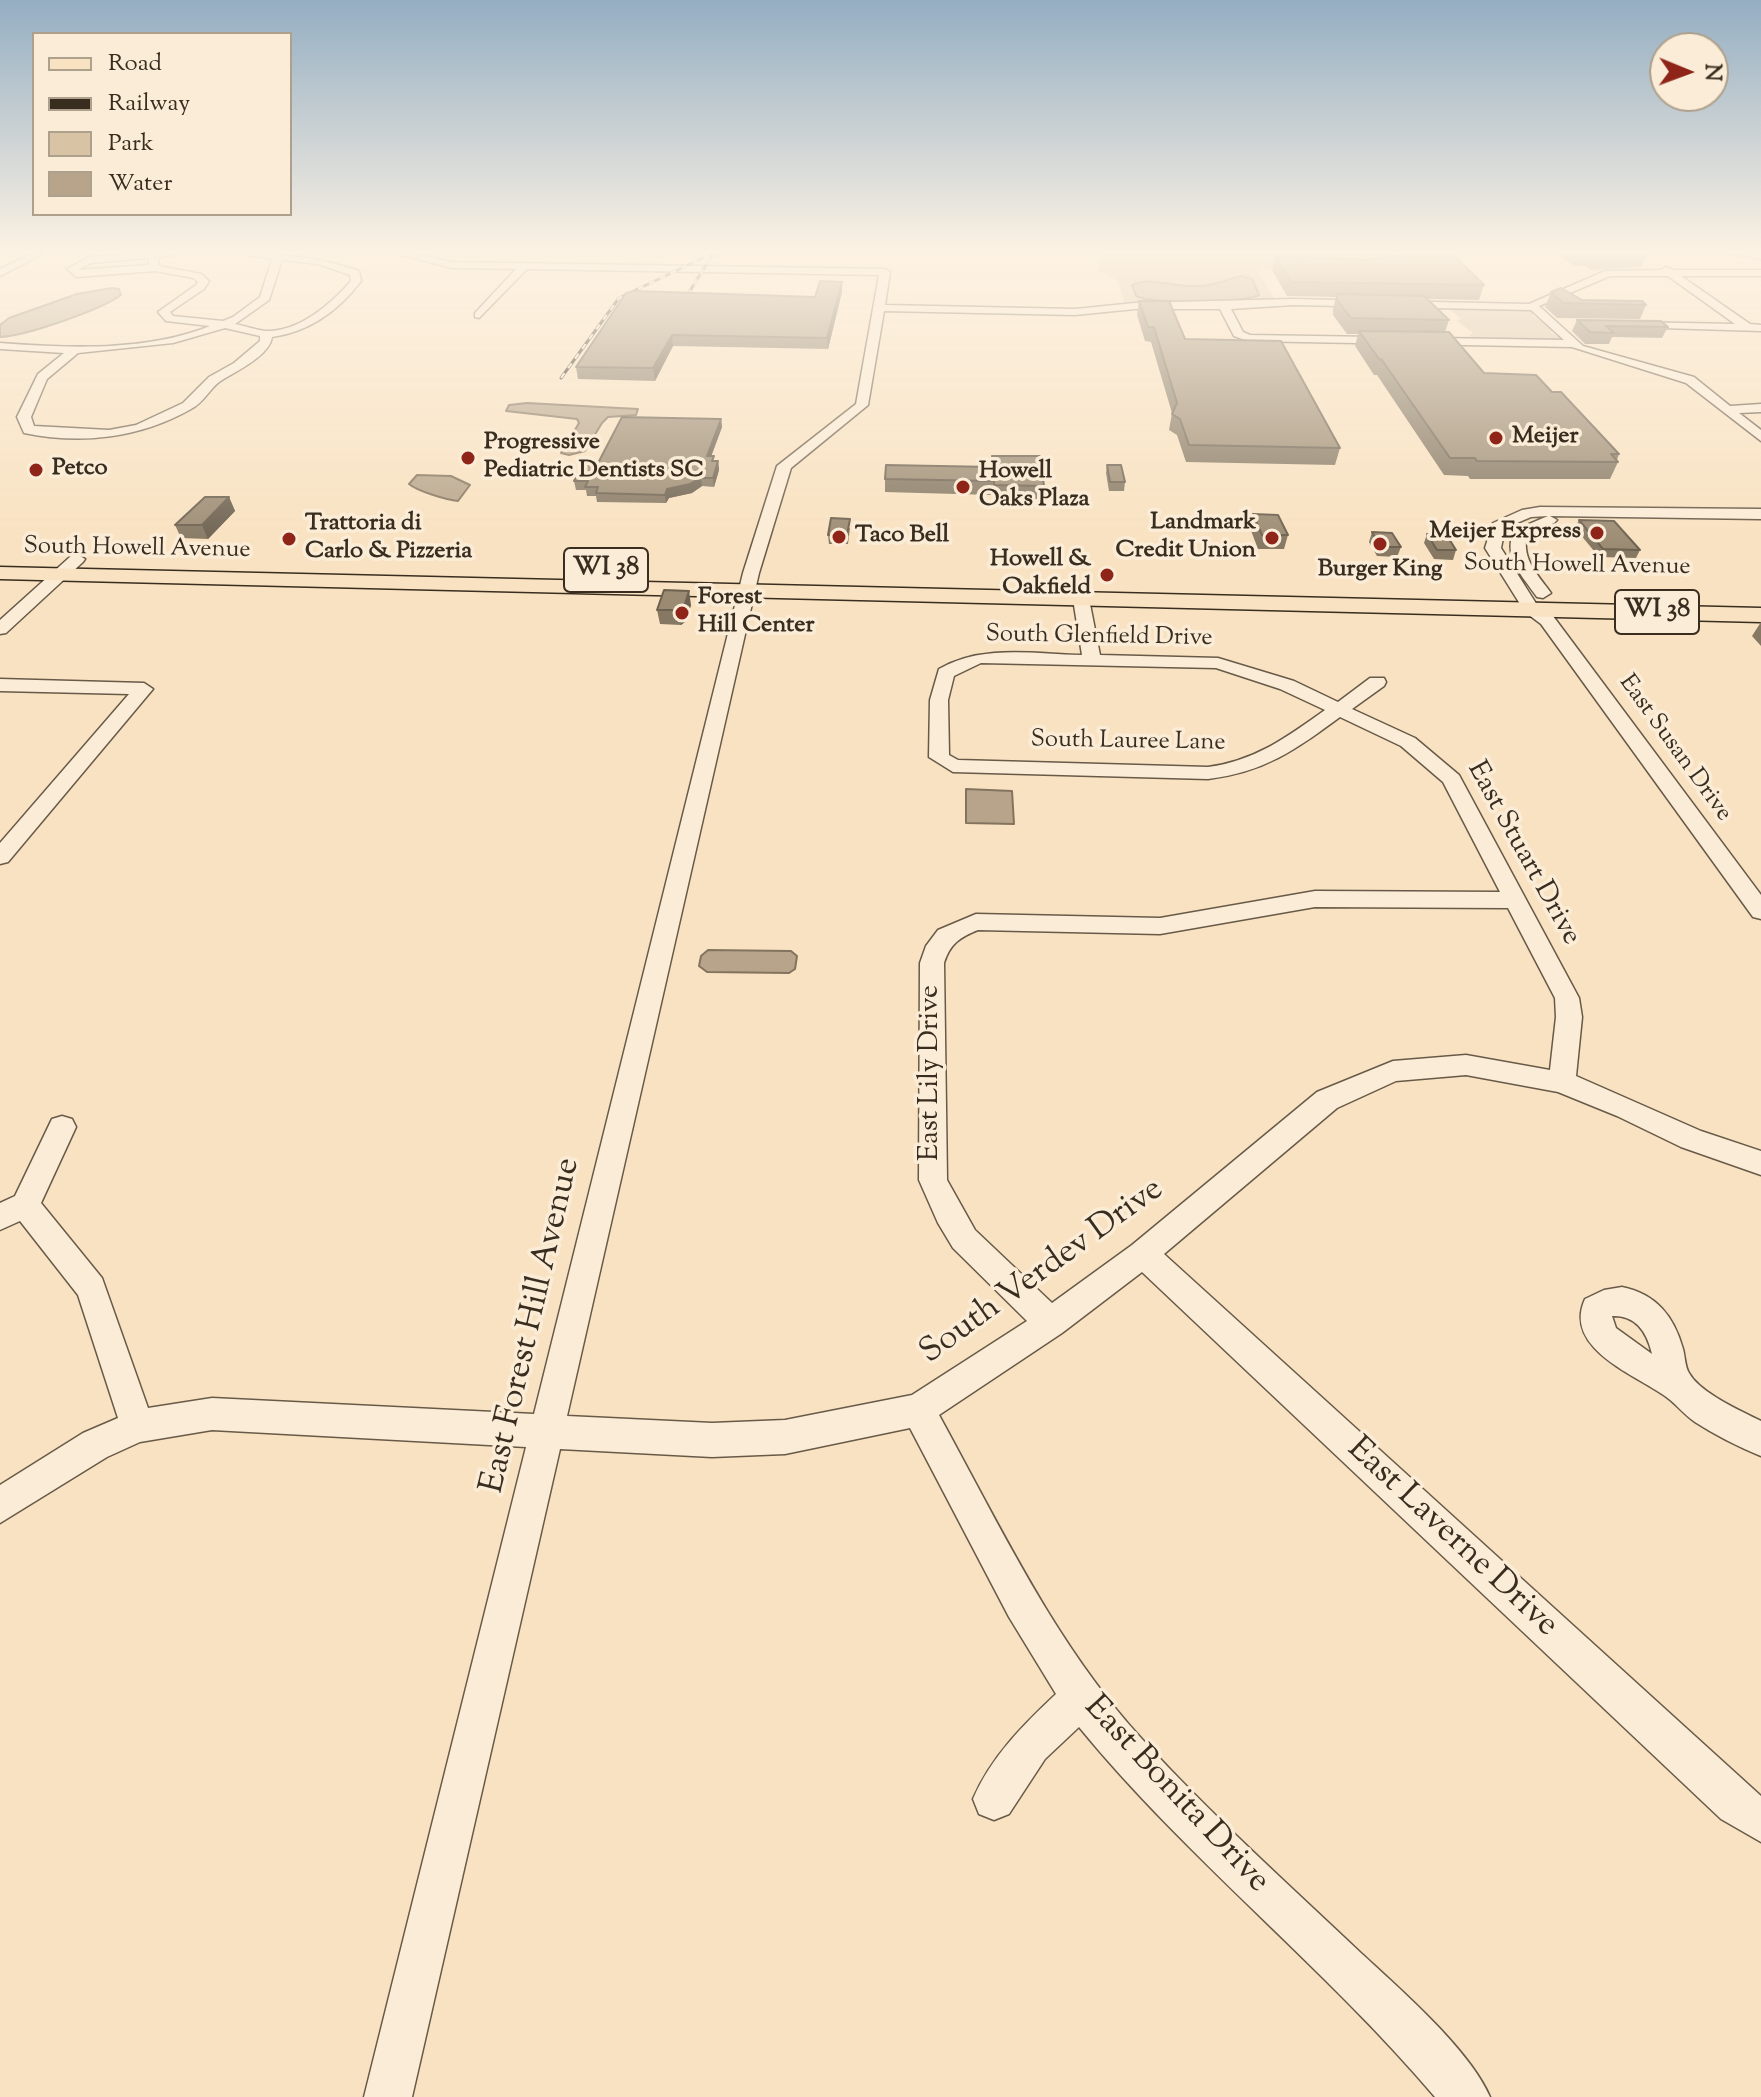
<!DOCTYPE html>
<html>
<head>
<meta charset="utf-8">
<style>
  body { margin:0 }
  #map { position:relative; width:1761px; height:2097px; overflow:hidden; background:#f9e2c1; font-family:"Sorts Mill Goudy",serif }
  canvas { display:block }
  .legend { position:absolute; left:32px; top:32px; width:260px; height:184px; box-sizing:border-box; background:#fbecd7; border:2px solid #ada08d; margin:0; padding:10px 14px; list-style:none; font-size:24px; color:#382d1f }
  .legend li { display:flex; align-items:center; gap:16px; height:40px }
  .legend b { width:40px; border:2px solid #ada08d }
  .north { position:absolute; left:1649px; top:32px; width:80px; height:80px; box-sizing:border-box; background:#fbecd7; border:2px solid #ada08d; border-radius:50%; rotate:91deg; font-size:22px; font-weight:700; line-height:32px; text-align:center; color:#382d1f }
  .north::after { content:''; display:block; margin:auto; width:28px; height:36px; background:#8f2418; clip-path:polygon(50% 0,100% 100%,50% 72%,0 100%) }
</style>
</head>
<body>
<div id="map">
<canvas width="1761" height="2097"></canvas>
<ul class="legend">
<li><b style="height:10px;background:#f9e2c1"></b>Road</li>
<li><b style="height:10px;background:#382d1f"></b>Railway</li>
<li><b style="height:22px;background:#d8c3a5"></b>Park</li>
<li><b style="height:22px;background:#b7a48a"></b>Water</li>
</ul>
<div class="north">N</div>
</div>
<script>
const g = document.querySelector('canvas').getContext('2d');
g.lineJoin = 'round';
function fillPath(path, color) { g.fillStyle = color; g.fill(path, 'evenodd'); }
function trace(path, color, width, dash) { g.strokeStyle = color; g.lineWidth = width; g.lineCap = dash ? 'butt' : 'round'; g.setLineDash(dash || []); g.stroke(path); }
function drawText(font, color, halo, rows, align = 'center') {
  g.font = font + ' "Sorts Mill Goudy",serif'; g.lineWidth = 7; g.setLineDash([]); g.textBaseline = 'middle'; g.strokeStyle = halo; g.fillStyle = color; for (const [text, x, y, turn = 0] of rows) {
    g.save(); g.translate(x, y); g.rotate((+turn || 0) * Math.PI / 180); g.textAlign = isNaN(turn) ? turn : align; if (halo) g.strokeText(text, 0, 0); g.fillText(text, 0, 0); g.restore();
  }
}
fillPath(new Path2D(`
  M1102,254H1417L1283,269H1257L1274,298L1280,300L1125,305L1118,281L1098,270Z
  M1447,307L1531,310L1536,313L1532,315C1538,320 1548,324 1554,330L1550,332L1565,340H1476L1469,335L1473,333L1457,321L1461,319Z`), '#d8c3a5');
const water = new Path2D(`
  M1242,276L1252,279L1259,295C1241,303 1153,304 1136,296L1132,285C1151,276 1177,288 1198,286C1216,286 1227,279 1242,276Z
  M112,288L119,289L121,295C101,310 25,336 0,337V325L9,318L77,294Z
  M527,403L638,409L636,415L608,417L602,423L585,451L569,455L561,453L579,423L577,419L506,411L509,405Z
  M417,475L451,476L470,485L458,501C447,500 417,491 409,484Z
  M966,789L1012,791L1014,824L966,823Z
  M708,950L791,951L797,956L795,969L789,973L707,972L699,966L701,956Z`);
fillPath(water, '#b7a48a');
trace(water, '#84745f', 2);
trace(new Path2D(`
  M1731,254L1761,260`), '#84745f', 2);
const minor = new Path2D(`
  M31,254H43L0,276V269Z
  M133,254H174L158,258L159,266L201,274L209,281L204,289L170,312L173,316L223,321L233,317L260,297L272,259L243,254C285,254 318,257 359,271L361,281C339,310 309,332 272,337C270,355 237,371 222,380C210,387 205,402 191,409C140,438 82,445 24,433L17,417L38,374L64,353L0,349V343C67,348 146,352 210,326L166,321L158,312L196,285L198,282L194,278L155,271L76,277L67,269L89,257ZM148,258L149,265L78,270L91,263ZM282,260L318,264L350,275L351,281C331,304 299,332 266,331C256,330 245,326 235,324L269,300ZM225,328L260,336V341L234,363L209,377L183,403L136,425L109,430L34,426L31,417L47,379L78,353L173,343Z
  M398,254H415L452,262L885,269L890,272L885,305L1075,309L1135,303L1293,299L1529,304L1605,271L1661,270L1666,267L1673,270H1761V276H1681L1750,324L1761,325V331L1629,327L1627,325L1633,322L1735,324L1668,276H1610L1539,306L1583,346L1694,377L1730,406L1761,404V412L1739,413L1761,430V441L1686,383L1572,347L1248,341L1234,336L1220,309H1135L1075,315L884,311L868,405L791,468L759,573L567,1416L712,1423L785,1420L912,1395L1027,1321L953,1248L938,1223L919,1180L920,963L926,946L938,930L976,914L1160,918L1315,891L1500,892L1443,782L1401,746L1340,717C1295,750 1265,772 1208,779L953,772L929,757L930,700L939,669C982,644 1034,654 1082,655L1073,599L1081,594L1089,599L1100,655L1218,658L1294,681L1338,702L1370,678H1384L1386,682L1384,686L1352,709L1415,738L1459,775L1579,998L1582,1017L1576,1076L1701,1131L1761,1151V1175L1681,1147L1617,1116L1558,1092L1466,1075L1396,1081L1337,1108L1164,1254L1761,1796V1842L1721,1819L1142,1272L1062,1333L939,1415C1000,1526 1055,1644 1141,1738C1210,1814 1287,1883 1362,1954C1400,1989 1470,2050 1490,2097H1435C1324,1966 1188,1860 1079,1727L1045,1759L1009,1814L994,1820L979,1814L973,1799C991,1757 1023,1725 1056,1694L1009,1617L910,1428L785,1454L712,1457L560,1449L412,2097H364L526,1447L212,1430L140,1442L107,1457L0,1523V1485L83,1433L118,1418L78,1295L20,1221L0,1230V1203L15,1196L52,1119L62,1116L72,1119L76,1127L41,1203L102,1278L148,1408L212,1398L534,1414L743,573L777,466L856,404L879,275L527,269L479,318L475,317V313L516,269L452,268ZM1293,305L1531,310L1564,340L1250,335L1243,332L1231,309ZM981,663L1216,668L1280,689L1325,710C1287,737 1255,761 1208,767L958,760L949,755L948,700L954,676ZM1315,907L1508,908L1555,998L1556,1017L1550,1070L1466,1055L1393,1061L1317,1092L1132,1245L1052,1303L975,1230L947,1180L944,963C950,944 960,937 978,930L1160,934Z
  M1540,507L1761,509V519L1550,516L1557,520L1554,523L1527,536C1521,559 1539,576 1551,593L1543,598L1537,597C1523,577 1501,555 1515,530L1548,516L1531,517L1505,528L1501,548L1537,605L1553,616L1761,895V919L1753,917L1541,624L1525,612L1485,548L1493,523L1522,510Z
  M77,554L85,559L83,562L6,633L0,634V620L71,556Z
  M0,679L144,683L153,689L8,862L0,864V843L129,694L0,691Z
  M1622,1287C1656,1294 1674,1316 1683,1349C1685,1356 1685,1367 1689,1373C1700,1393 1741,1411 1761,1421V1456C1739,1447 1715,1435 1695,1422C1683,1414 1674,1401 1662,1394C1631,1373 1563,1347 1585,1299L1604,1290ZM1612,1316C1636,1315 1647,1332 1652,1354L1616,1328Z`);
const major = new Path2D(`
  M0,567L1761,608V622L0,579Z`);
trace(minor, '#685a48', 3);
trace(major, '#382d1f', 3);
fillPath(minor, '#fbecd7');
fillPath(major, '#f9e2c1');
const rail = new Path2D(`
  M681,305L713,254
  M561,378L619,298L711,254`);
trace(rail, '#382d1f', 3);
trace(rail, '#fbecd7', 2, [6]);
fillPath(new Path2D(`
  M1558,254H1647L1641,267L1590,270L1585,266H1574Z
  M1275,256L1484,285L1479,300L1427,299L1449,320L1445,332L1484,373L1552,392L1619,454L1617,460L1618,462L1610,479H1470L1468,476L1444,475L1377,375H1374L1355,346L1358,334H1347L1333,315V309L1336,297L1287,296L1272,270Z
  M842,292L828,349L673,346L655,381L578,379L576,367L626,293L815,297Z
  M1551,292L1582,300L1646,305L1640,319L1557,318L1545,307Z
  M1139,301L1185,339L1340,448L1335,465L1186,462L1177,435L1169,430L1172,413L1151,342L1145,341L1137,315Z
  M1577,320L1668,327L1662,338L1612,337L1609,344H1585L1572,331Z
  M721,419L722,427L711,456L714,461H718L719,470L714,487L702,486L692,493L669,498L666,503L597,502L596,496H587L586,490H576L574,481L597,465Z
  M992,456L1044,486L1042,499L993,498V495L885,492V479L991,466Z
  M1107,465L1125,482L1124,491H1109L1106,473Z
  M229,497L235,511L208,539L181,538L175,525Z
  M1253,514L1288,535L1284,549H1258L1250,528Z
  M1579,520L1640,550L1636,558L1599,557L1575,528Z
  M850,528L848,544H829L828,535Z
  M1372,532L1401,547L1397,557L1377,556L1369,542Z
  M1427,534L1456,550L1453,560L1434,559L1424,543Z
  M691,605L686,621L681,625L660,624L657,610Z
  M1761,622V646L1752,636Z`), '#867863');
fillPath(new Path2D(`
  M842,282V292L828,349L827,338Z
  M672,335L673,346L655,381L653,368Z
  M721,419L722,427L708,465L707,456Z
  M718,461L719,470L714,487L713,478Z
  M701,478L702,486L692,493L669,498L666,503L665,495L667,489Z
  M229,497L235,511L208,539L202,525Z
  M689,591L691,605L686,621L681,625L679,610Z`), '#6d6150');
const building = new Path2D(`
  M1412,254H1452L1484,285L1291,282L1275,256L1368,260Z
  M820,281L842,282L827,338L672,335L653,368L576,367L626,293L635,291L815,297Z
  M1561,288L1582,300L1642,301L1646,305L1563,303L1551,292Z
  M1337,294L1424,296L1449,320L1351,318L1337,300Z
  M1139,301H1169L1185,339L1281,341L1340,448L1189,445L1180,419L1172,414L1177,403L1154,327H1148Z
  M1577,320L1661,321L1668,327L1606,326L1614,333L1590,332Z
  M1359,331L1449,332L1484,373L1536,375L1552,392H1561L1619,454H1611L1618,462L1477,461L1475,458H1450L1382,360L1379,359Z
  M622,417L721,419L707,456H714L712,461H718L713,478H701L690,484L667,489L665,495L596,493L598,487H585L588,481H574L583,464L597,465Z
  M992,456H1040L1044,486L994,485V481L885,479L886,465L993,467Z
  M1107,465H1121L1125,482H1110Z
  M205,497H229L202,525H175Z
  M1253,514L1278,515L1288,535H1262Z
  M831,518L850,519L847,535H828Z
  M1579,520L1614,521L1640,550L1603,549Z
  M1372,532L1392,533L1401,547H1380Z
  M1427,534H1446L1456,550H1437Z
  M664,590L689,591L684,607L679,610H657Z`);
fillPath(building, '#9c8b73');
trace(building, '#6d6150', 2);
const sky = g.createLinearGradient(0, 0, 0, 547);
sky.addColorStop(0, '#94aec2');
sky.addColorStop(0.46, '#fcf2e3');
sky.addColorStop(1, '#fcf2e300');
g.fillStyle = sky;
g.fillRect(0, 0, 1761, 547);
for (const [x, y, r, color] of [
  [1496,438,8,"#8f2418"],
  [468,458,8,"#8f2418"],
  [36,470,8,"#8f2418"],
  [963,487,8,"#8f2418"],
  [1597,533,8,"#8f2418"],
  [839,537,8,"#8f2418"],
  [1272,538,8,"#8f2418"],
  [289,539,8,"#8f2418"],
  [1380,544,8,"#8f2418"],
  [1107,575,8,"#8f2418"],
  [682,613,8,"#8f2418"]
]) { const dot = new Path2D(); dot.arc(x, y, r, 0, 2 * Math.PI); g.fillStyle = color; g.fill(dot); trace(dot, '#fbecd7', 3); }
drawText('bold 24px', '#382d1f', '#fbecd7', [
  ["Meijer",1512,438],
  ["Progressive",484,444],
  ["Pediatric Dentists SC",484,472],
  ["Petco",52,470],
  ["Howell",979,473],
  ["Oaks Plaza",979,501],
  ["Landmark",1256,524,"right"],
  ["Credit Union",1256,552,"right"],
  ["Trattoria di",305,525],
  ["Carlo & Pizzeria",305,553],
  ["Meijer Express",1581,533,"right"],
  ["Taco Bell",855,537],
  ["Howell &",1091,561,"right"],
  ["Oakfield",1091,589,"right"],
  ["Burger King",1380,571,"center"],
  ["Forest",698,599],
  ["Hill Center",698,627]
], 'left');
drawText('24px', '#382d1f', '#fbecd7', [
  ["South Howell Avenue",137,550,1],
  ["South Howell Avenue",1577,567,1],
  ["South Glenfield Drive",1099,638,1],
  ["South Lauree Lane",1128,743,1],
  ["East Susan Drive",1674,749,54]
]);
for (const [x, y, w] of [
  [606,570,84],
  [1657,612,84]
]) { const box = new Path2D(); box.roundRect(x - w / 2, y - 22, w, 44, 6); g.fillStyle = '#fbecd7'; g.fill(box); trace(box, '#382d1f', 2); }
drawText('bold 26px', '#382d1f', null, [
  ["WI 38",606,570],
  ["WI 38",1657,612]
]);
drawText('28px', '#382d1f', '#fbecd7', [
  ["East Stuart Drive",1522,854,61],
  ["East Lily Drive",932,1073,-90]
]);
drawText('34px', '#382d1f', '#fbecd7', [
  ["South Verdev Drive",1043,1273,-36],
  ["East Forest Hill Avenue",533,1326,-77],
  ["East Laverne Drive",1451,1539,43],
  ["East Bonita Drive",1175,1796,47]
]);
</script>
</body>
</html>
